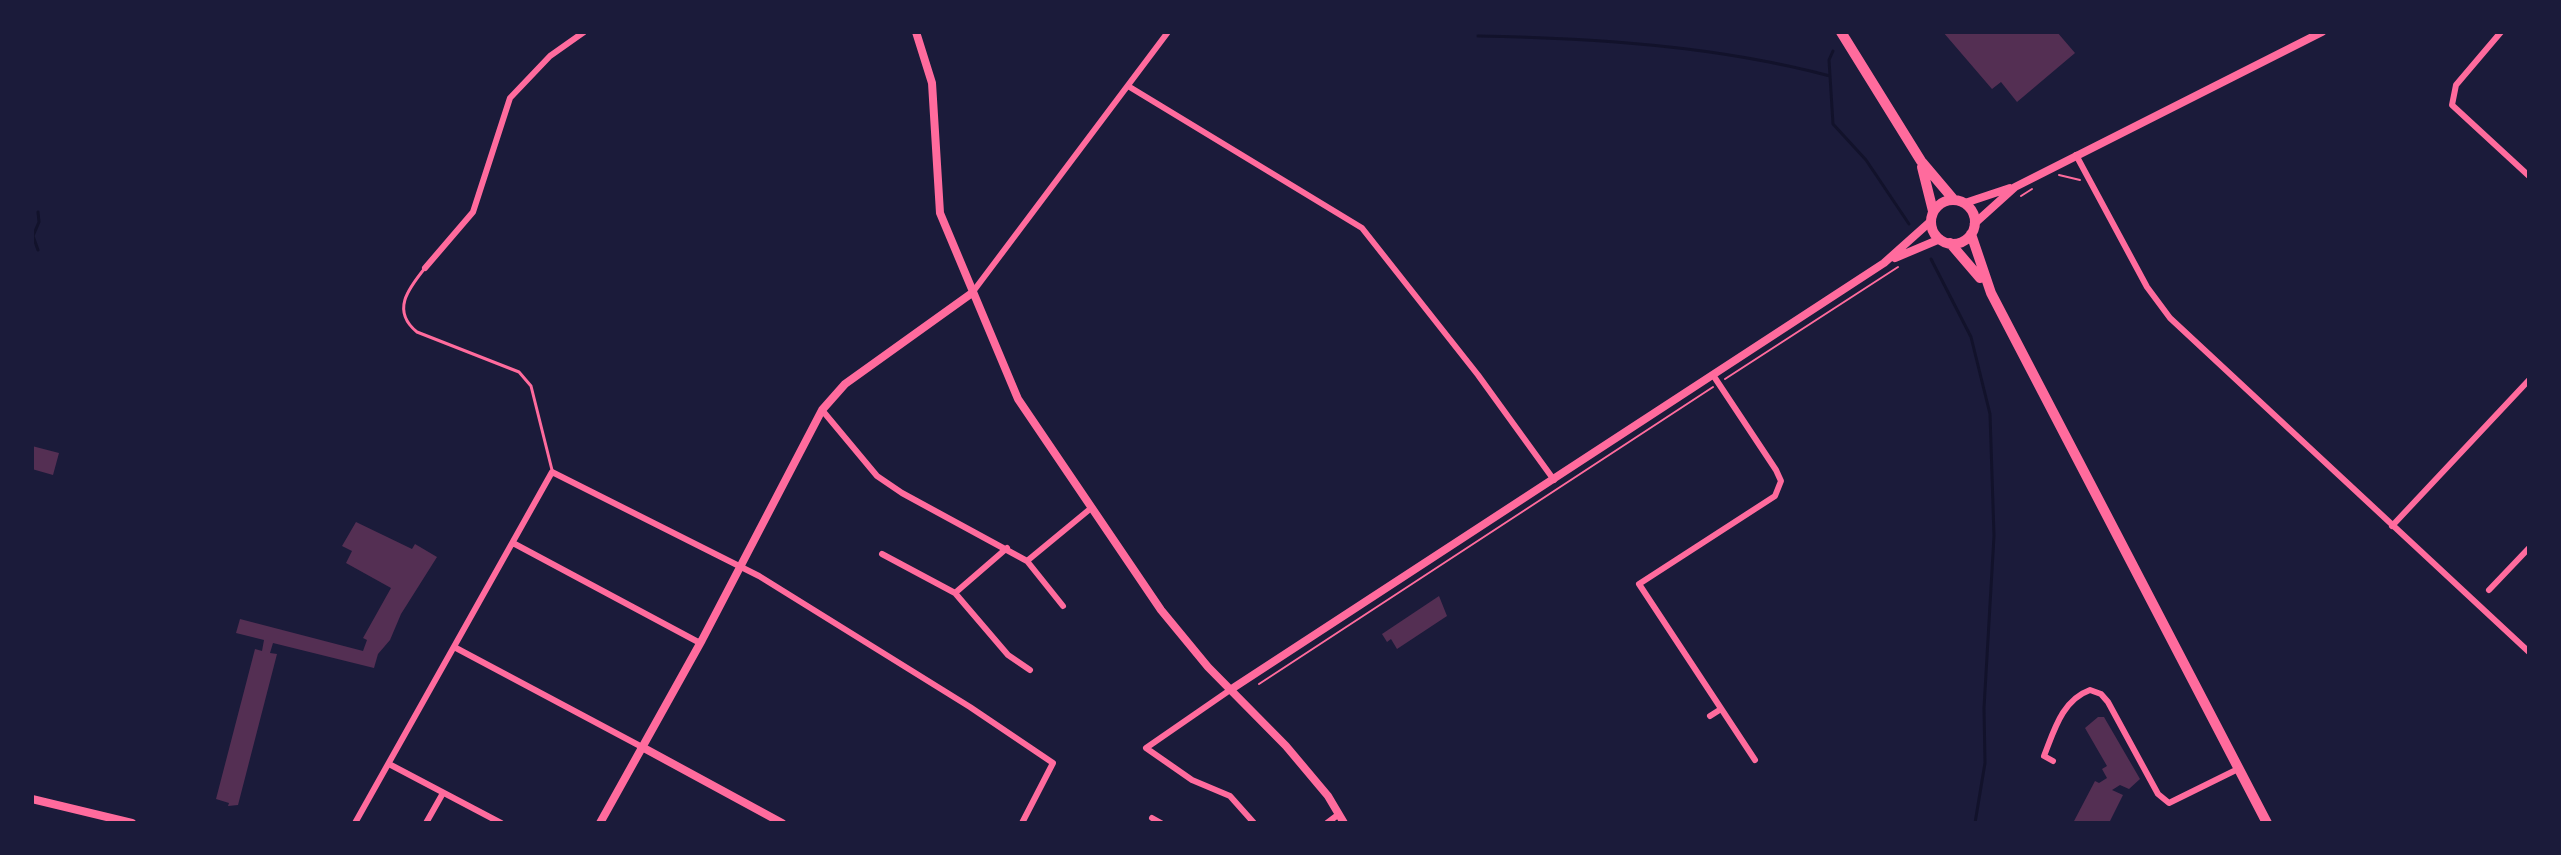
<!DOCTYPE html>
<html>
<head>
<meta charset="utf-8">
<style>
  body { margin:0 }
  #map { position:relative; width:2561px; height:855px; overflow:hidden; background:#1b1b3a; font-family:"Space Grotesk",sans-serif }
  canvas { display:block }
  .frame { position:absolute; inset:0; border:34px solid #1b1b3a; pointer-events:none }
</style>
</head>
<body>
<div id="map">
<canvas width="2561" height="855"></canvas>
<div class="frame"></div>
</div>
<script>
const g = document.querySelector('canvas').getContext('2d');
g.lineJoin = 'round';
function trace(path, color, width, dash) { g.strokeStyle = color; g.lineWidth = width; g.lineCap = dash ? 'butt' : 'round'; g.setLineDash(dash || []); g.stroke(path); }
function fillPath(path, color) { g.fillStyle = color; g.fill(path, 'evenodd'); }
trace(new Path2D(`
  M1478,36C1595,38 1717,46 1830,76
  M1833,51L1829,60L1833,124L1866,160L1909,224
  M38,212L39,222L33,236L38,250
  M1931,259L1971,337L1990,414L1994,536L1984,708L1985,763L1975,823`), '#12122b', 3);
fillPath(new Path2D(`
  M1943,32H2057L2075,53L2017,102L2001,82L1992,89Z
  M32,446L59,453L53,475L32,469Z
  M356,522L412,549L415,544L437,557L401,614L390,640L378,654L374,668L273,643L270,653L277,654L238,805L228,806L229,803L216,799L255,649L262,651L264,640L236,633L240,619L363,651L367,640L363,638L391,588L346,563L352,551L342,546Z
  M1439,596L1447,616L1397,649L1391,639L1387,642L1382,634Z
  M2098,717H2104L2140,779L2129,789L2120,785L2112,790L2123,795L2109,823H2073L2095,781L2099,783L2107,778L2102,769L2107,766L2085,728Z`), '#542f53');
trace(new Path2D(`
  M2059,175L2080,180
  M2021,196L2032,189
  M1725,379L1898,267
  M1259,684L1713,387`), '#ff6b9d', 2);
trace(new Path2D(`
  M425,268C408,289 391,311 417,332L519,372L531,386L552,470`), '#ff6b9d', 3);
trace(new Path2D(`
  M2501,32L2456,85L2452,105L2529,176
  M1128,86L1362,228L1478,375L1554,480
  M2076,155L2147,287L2170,318L2529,652
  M425,268L473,212L510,98L550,56L584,32
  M972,293L1168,32
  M1713,375L1776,470L1781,481L1775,496L1639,584L1755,760
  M822,410L877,476L902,493L1027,561L1063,606
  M2392,526L2529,380
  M513,543L700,643
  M882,554L955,593L1008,655L1030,670
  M1027,561L1090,509
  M2489,590L2529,548
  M955,593L1007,548
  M456,648L642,747
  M1230,690L1146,748L1192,780L1230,796L1254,823
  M1710,716L1721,709
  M2053,761L2044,756C2054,731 2062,700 2090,690L2101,694L2108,702L2158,794L2169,803L2238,769
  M389,764L501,823
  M1152,818L1161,823
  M355,823L552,472L759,576L970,707L1053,763L1022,823
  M426,823L443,793
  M1327,823L1339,814`), '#ff6b9d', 6);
trace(new Path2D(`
  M916,32L932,83L940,213L1018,399L1161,610L1208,667L1286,746L1328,796L1344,823
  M1965,203L2010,188
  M1974,224L2015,187L2322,32
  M1895,258L1940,239
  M1230,690L1884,263L1931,221
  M642,747L782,823
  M32,799L132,823
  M600,823L702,640L822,410L845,384L972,293`), '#ff6b9d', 8);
trace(new Path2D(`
  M1841,32L1921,161L1954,200
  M1922,167L1933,211
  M1931 222a22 22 0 1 1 44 0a22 22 0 1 1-44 0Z
  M1971,234L1991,293L2267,823
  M1950,243L1980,278`), '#ff6b9d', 10);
</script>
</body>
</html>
